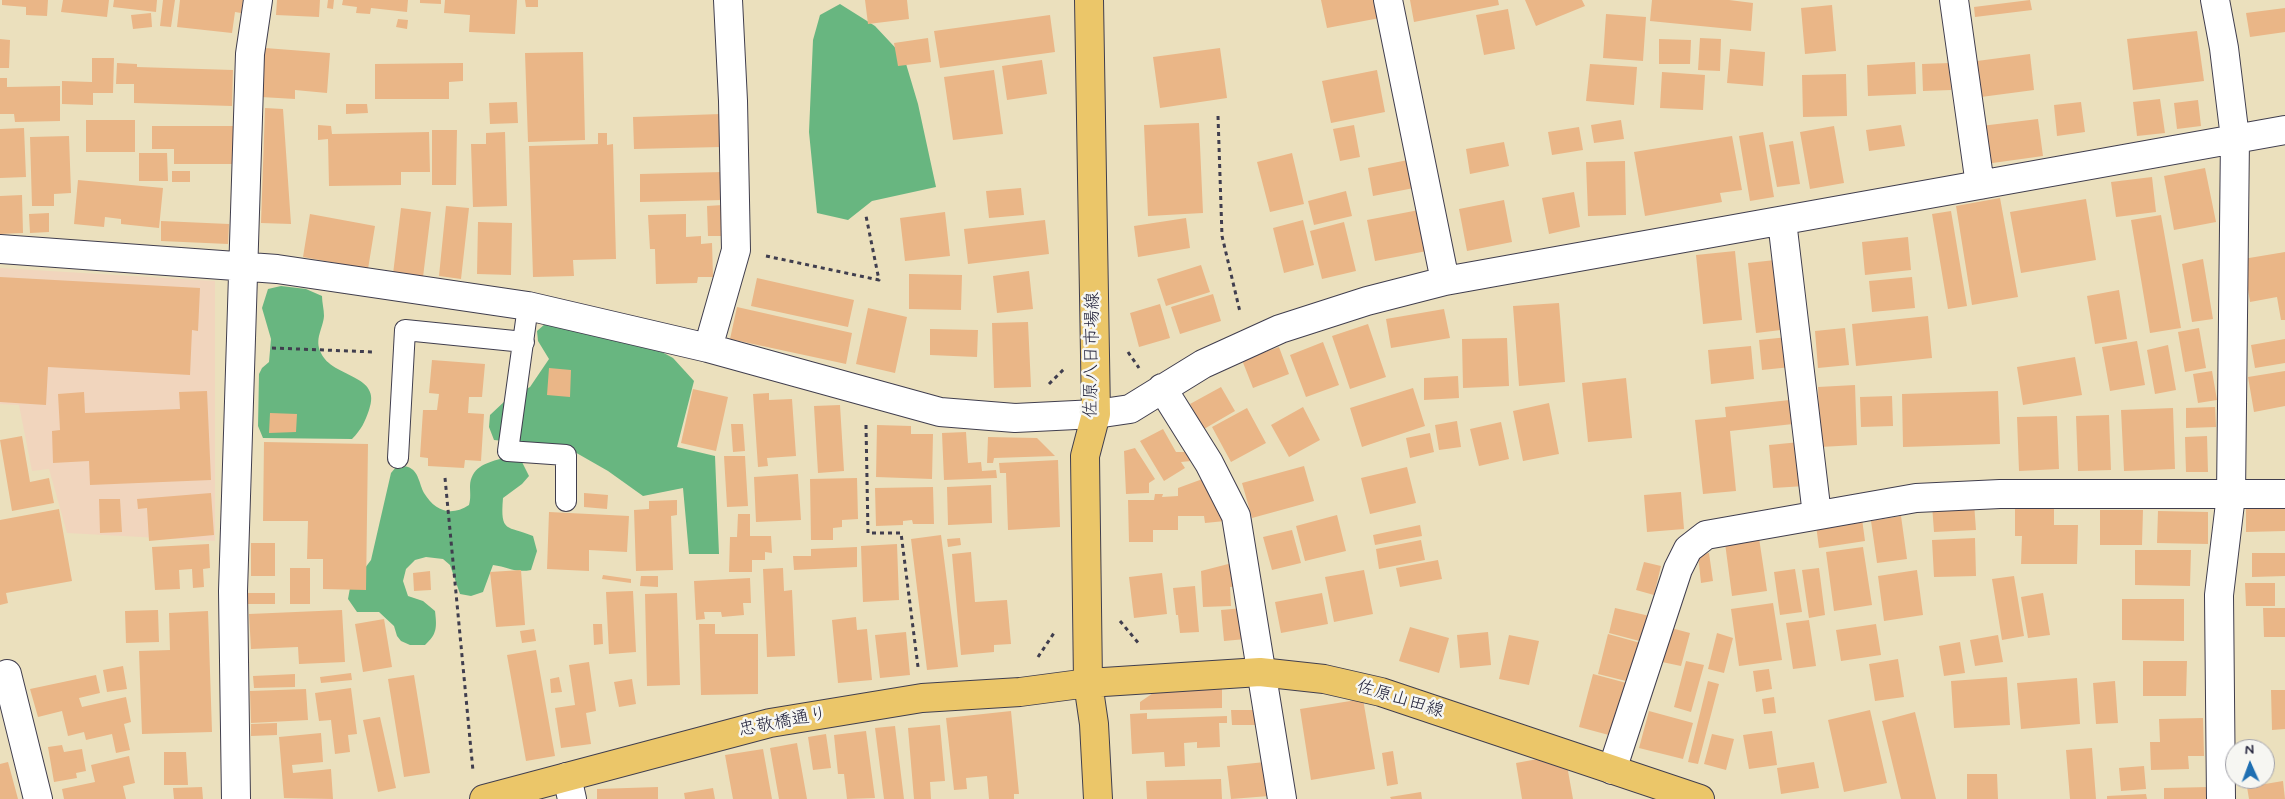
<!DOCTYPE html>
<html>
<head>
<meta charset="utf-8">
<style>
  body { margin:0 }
  #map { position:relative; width:2285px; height:799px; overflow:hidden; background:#ebe0bd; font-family:Mynerve,sans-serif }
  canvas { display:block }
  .north { position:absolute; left:2225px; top:739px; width:50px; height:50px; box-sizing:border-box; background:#f6f6f2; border:1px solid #a1a1a9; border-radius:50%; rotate:358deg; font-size:14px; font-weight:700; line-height:20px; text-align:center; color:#22223b }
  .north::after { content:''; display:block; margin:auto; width:18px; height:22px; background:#1f6fb2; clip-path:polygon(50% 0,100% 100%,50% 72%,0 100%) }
</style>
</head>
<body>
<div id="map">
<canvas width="2285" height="799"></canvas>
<div class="north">N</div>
</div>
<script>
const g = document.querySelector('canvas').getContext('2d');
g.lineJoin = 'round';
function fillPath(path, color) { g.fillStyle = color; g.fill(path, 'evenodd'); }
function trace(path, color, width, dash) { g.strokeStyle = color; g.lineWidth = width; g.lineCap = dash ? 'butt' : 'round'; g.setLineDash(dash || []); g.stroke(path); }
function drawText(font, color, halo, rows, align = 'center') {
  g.font = font + ' Mynerve,"Klee One",sans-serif'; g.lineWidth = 5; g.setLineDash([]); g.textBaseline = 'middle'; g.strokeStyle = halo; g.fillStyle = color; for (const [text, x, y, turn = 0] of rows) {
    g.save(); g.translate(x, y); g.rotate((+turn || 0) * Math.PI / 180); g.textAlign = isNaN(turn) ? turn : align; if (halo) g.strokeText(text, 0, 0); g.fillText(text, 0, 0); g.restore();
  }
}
fillPath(new Path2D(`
  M0,268L215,281V541L67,533L49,469L32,471L19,405L0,404Z`), '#f1d5bd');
fillPath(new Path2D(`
  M840,4L875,26L904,57L918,104L936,187L872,201L848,220L817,213L809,132L813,40L820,15Z
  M281,286L306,289L322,296C322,303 324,309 324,316C323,329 314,339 321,353C332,378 383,374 369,410C365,422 361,430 352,439L263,438L258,426L259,374L262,368L269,362L271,339L262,308L268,289Z
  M545,324L649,345L673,358L694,381L677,447L715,456L719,554H689L683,488L643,496L608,471L566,447L494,440L489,427L490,415L506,400L530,387L549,359L538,341L537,331Z
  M500,459L521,460L529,476L522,484L503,498C500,534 507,525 533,536L537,551L531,570C515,573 508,567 493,565L483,592L471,596L460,594L450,565L443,559L426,557L415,560L406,569L403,581L408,596L423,601L435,611C437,628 437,634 425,645H410L401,641L397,636L394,626L379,612H357L348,599L350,588L371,560L391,473L396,467C399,467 405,466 408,467C419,471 419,484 424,493C435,511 451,517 469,505C471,498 470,493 470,486C471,468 485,463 500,459Z`), '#68b680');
fillPath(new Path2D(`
  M2,0H48L47,16L26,15V7L2,5Z
  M63,0H109L107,17L61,12Z
  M114,0H157L156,12L113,7Z
  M163,0H175L171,27L160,26Z
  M180,0H243L241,13L235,12L232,33L177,27Z
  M277,0H320L319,17L276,15Z
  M328,0H334L333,9L327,8Z
  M343,0H408L407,12L371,8L370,14L356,13L357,7L342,5Z
  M420,0H441V4L420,3Z
  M445,0H517L515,34L469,32L470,15L444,13Z
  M525,0H538V7H526Z
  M865,0H907L909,19L868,24Z
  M1321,0H1382L1385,17L1327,28Z
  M1410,0H1498L1499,5L1414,22Z
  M1525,0H1582L1585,6L1536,26Z
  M1652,0H1729L1753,3L1751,31L1650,21Z
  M2030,0L2032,10L1975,17L1974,7Z
  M1832,5L1836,51L1805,54L1801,8Z
  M2285,8V32L2250,37L2246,13Z
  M1508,9L1515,49L1484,55L1476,15Z
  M151,13L152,27L133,29L131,15Z
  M1606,14L1646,17L1643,61L1603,58Z
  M1050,15L1055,52L940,68L934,31Z
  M398,19L408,20L407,29L396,27Z
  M2197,31L2204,81L2133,90L2127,39Z
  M928,38L931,62L898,66L894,43Z
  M1700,38L1721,39L1720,71L1698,70Z
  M0,39L10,40L9,68H0Z
  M1659,39L1691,40L1690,64H1659Z
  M265,48L330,53L327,93L295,90V99L261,97Z
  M1220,48L1227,98L1160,108L1153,57Z
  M1730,49L1765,52L1763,86L1727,83Z
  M583,52L585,140L528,142L525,53Z
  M2030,54L2034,90L1981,97L1977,61Z
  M92,58H114L113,93H93V105L62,104V81L92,82Z
  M1042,60L1047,94L1007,100L1002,66Z
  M1915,62L1916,94L1868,96L1867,65Z
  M117,63L137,64V67L233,70L232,106L134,103V84H116Z
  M463,63V81L449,82V99H375V64Z
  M1950,63L1951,90L1923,91L1922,64Z
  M1590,64L1637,67L1634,105L1586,101Z
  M994,70L1003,134L953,140L944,77Z
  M1377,70L1385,112L1331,123L1322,81Z
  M1662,72L1705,75L1703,110L1660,108Z
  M1846,74L1847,116L1803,117L1802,75Z
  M0,78H7V87L60,86V121L15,122L14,114H0Z
  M2160,99L2165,133L2137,136L2133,102Z
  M2198,100L2201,126L2177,129L2174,103Z
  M517,102L518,123L490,124L489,103Z
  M2081,102L2085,132L2057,136L2054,105Z
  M346,104H367L368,113L346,114Z
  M265,108L283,109L291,224L261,223Z
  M721,114V147L634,149L633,117Z
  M2038,119L2043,156L1978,165L1973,127Z
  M86,120H135V152H86Z
  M1621,120L1624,139L1594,143L1591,125Z
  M1199,123L1203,213L1148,216L1144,125Z
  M318,125L331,126L332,134L429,132L430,172H401V185L329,186L328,139L318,140Z
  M1354,125L1360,157L1340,161L1333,129Z
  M1901,125L1905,146L1869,151L1866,130Z
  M152,126H234V164H174V149H152Z
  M1834,126L1844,183L1810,189L1800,132Z
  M1579,127L1583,150L1552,155L1548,132Z
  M24,128L26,177L0,178V129Z
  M432,130H457L456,185H432Z
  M505,132L507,206L473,207L471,144H486V133Z
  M1763,132L1774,197L1750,201L1739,136Z
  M598,133H607V145L613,144L616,259L573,260L574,276L533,277L529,146L598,144Z
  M69,136L71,193L54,194V206H32L30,137Z
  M1732,136L1742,190L1720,193L1722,202L1645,216L1634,152Z
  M1793,141L1800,184L1777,187L1769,145Z
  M1504,142L1509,166L1470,174L1466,149Z
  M139,153H167L168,181H139Z
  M1292,153L1304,204L1270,212L1257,162Z
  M1413,159L1419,187L1373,196L1368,168Z
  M1625,161L1626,215L1588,216L1586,162Z
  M2205,168L2216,222L2174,230L2164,176Z
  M172,171H190V182H172Z
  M723,172L724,200L640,202V174Z
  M2152,177L2156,212L2116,217L2111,182Z
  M78,180L163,188L159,228L121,224V219L105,217L104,227L74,224Z
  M1021,188L1024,215L989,218L986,191Z
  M1346,191L1352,216L1314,225L1308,201Z
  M1574,192L1580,227L1549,234L1542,198Z
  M22,195L23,233L0,234V196Z
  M2000,198L2018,297L1972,305L1956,206Z
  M2086,199L2096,260L2021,273L2010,212Z
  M1504,200L1512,242L1467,251L1459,209Z
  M723,205L724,236H708L707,206Z
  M446,206L469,208L461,279L439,276Z
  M401,208L431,212L423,277L393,274Z
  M1424,209L1432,250L1375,261L1367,220Z
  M1951,211L1967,306L1948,309L1932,214Z
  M945,212L950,256L905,261L900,218Z
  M49,213V232L30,233L29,214Z
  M310,214L375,226L368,269L303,257Z
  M686,214V237L701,236V244L712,243L713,277H698L697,283L656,284L655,249H650L648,215Z
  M2161,215L2181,328L2150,333L2131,220Z
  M1186,218L1190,248L1138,257L1134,226Z
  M1045,220L1049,254L968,264L964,229Z
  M1303,220L1314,265L1284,273L1273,228Z
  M161,221L229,224L228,244L161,241Z
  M478,222L512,223L511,275L477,274Z
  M1344,222L1356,271L1322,279L1310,231Z
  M1908,237L1911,270L1865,275L1862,242Z
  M1735,251L1742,320L1703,324L1696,255Z
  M2285,252V320H2281L2277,297L2250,302L2243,259Z
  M1784,259L1781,330L1756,333L1748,263Z
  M2203,259L2213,319L2192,322L2182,264Z
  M1201,265L1210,292L1166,306L1157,279Z
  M1029,271L1033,309L997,313L993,276Z
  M909,274L962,275L961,310L909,309Z
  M0,277L200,288L198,331L192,330L190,375L48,367L46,405L0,402Z
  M1912,277L1915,308L1872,312L1869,281Z
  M757,278L854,300L848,327L751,306Z
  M2119,290L2127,339L2095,344L2087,296Z
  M1213,294L1221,321L1180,334L1171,307Z
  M1559,303L1565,382L1519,386L1513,306Z
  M1160,304L1170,338L1139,347L1130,313Z
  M737,307L852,333L846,364L730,339Z
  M868,308L907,317L895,373L856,364Z
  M1444,309L1450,338L1391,348L1386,319Z
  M1928,316L1932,358L1856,366L1852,324Z
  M1028,322L1031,387L994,388L992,323Z
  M1368,324L1386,377L1350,389L1332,336Z
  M1845,328L1849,365L1818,368L1815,331Z
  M2199,328L2206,368L2185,372L2178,332Z
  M930,329L978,330L977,357L930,355Z
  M1788,337L1791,367L1762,370L1759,340Z
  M1507,338L1509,386L1463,388L1462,339Z
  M2285,339V363L2255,368L2251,345Z
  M2137,341L2145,385L2110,391L2102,347Z
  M1323,342L1339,385L1306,397L1290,355Z
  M2168,345L2176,390L2155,394L2147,350Z
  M1751,346L1754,379L1711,384L1708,350Z
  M1279,347L1289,374L1253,388L1242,360Z
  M2075,357L2082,395L2023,405L2017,367Z
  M432,360L485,364L482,397H469L468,413L484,414L481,461L465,460L464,468L428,466V458L420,457L423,410H437L439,394L429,393Z
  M549,368L571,370L570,397L547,395Z
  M2212,371L2217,400L2198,403L2193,374Z
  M2285,371V406L2254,412L2248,377Z
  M1458,376L1459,398L1424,400V378Z
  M1626,378L1632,438L1588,442L1582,383Z
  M1855,385L1857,445L1820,447L1818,387Z
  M1221,387L1235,411L1204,429L1190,404Z
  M1413,388L1425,426L1362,447L1350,408Z
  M693,389L728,397L716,451L681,443Z
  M207,391L211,480L90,485L89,461L53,463L52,431L60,430L58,394L84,392L85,413L180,409L179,392Z
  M1998,391L2000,444L1903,447L1902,394Z
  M769,393V400L792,399L796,456L767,458L768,466L758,467L753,394Z
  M1892,396L1893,426L1861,427L1860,397Z
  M1790,400L1793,424L1730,431L1736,491L1703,494L1695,420L1726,417L1725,407Z
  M1549,403L1559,454L1523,461L1513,411Z
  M840,405L844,471L818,473L814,406Z
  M1303,407L1320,440L1289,457L1271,425Z
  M2215,407L2216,427L2186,428V408Z
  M1247,408L1266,443L1231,462L1212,427Z
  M2173,408L2175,469L2124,471L2121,410Z
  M270,413L297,414L296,432L269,433Z
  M2109,415L2111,470L2078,471L2076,416Z
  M2057,416L2059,469L2019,471L2017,417Z
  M1457,421L1461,447L1439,450L1435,425Z
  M1501,422L1509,459L1479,466L1470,429Z
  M731,424H743L745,451L733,452Z
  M877,425L911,426V434H933L932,479L876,477Z
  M1163,429L1176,452H1187L1191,461L1181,462L1185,468L1164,481L1140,441Z
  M966,432L968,463L981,462L982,471L996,470L997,478L944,480L942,433Z
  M1430,433L1434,452L1410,458L1406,438Z
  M22,436L30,482L49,478L54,503L12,511L0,440Z
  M2207,436L2208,472H2186L2185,437Z
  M988,437L1037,438L1055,456L994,458L993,463H987Z
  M264,442L368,444L366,590L323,589V559H307L308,521H263Z
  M1800,442L1805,486L1773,488L1769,445Z
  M1135,448L1155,479L1149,483V493L1126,494L1124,451Z
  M724,456H745L748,506L727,507Z
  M1058,460L1060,527L1008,530L1006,473H1000L999,463Z
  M1304,466L1314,501L1252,518L1242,483Z
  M1407,467L1416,503L1370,514L1361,478Z
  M798,474L801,520L756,522L754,477Z
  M1208,477L1225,521L1205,523L1204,516H1178V530H1153V542H1129L1128,500H1154L1155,494H1163L1162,497L1178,496V488Z
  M857,478L858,519L842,520V527L833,528V540H811L810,479Z
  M991,485L992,523L948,525L947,487Z
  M933,487L934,524H913L912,520L903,521V525L876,526L875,488Z
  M1681,492L1684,529L1647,532L1644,495Z
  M211,493L214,535L149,541L147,508L138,509L137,499Z
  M584,493L608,495L607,509L584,507Z
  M99,499H120L122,532L100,533Z
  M677,500V515L671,516L673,570L636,571L634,510L649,509V501Z
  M1974,503L1976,530L1934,532L1932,505Z
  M2015,504H2054V525H2078L2077,564H2021L2022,536H2015Z
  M2246,504H2285V531L2246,532Z
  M59,509L72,581L6,593L8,603L0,605V520Z
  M2100,510H2143L2142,545H2100Z
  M2158,511L2208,512V544L2157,543Z
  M549,512L629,516L627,552L589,550V571L547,569Z
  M738,514H750V536H771L772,553L765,552V560H752V572H729L730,537H737Z
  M1337,515L1346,551L1305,561L1296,526Z
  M1901,516L1907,559L1877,563L1871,521Z
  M1862,519L1865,541L1819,548L1816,525Z
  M1420,525L1422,536L1375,545L1373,535Z
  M1292,530L1301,563L1272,570L1263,537Z
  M941,535L958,667L927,670L911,539Z
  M960,538L961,545L948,547L947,539Z
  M1759,538L1767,591L1732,596L1725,543Z
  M1975,538L1976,576L1934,577L1932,540Z
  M1421,540L1425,560L1379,569L1376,549Z
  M251,543H275V576H251Z
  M209,544L210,568L203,569L204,587L193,588L192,569L179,570L180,589L155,590L152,547Z
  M897,544L899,600L863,602L861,546Z
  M857,547V567L794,570L793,556H811V549Z
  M1863,547L1872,605L1834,611L1826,552Z
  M2135,550H2191L2190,586L2135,585Z
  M971,552L975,602L1007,600L1011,644L994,645V652L961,655L952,554Z
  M1709,553L1713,581L1701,583L1698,555Z
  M2252,553H2285V576L2252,577Z
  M1438,560L1442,579L1400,587L1396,568Z
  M1240,561L1242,586L1230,587L1231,606L1203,607L1201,571Z
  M1644,562L1661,566L1654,595L1636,590Z
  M290,568H310V604H290Z
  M783,568L784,591L792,590L795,656L767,657L763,569Z
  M1819,568L1825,615L1809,618L1802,570Z
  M1795,569L1802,612L1780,615L1774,572Z
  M521,570L525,625L496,627L490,572Z
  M1364,570L1373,614L1334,622L1325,577Z
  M1917,570L1923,615L1884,621L1878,576Z
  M430,571L431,590L414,591L413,573Z
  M1162,573L1167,614L1134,618L1129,577Z
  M603,575L631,579V583L602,579Z
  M641,576H658V587L640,586Z
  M2014,576L2024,636L2002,640L1992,579Z
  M750,578L751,603H743L744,615L722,617L721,612H704L705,619L696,620L694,581Z
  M2245,583H2275V606H2246Z
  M1195,586L1199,632L1180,633L1178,615H1176L1173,588Z
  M633,591L636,652L609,654L606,592Z
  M247,593H275V604H247Z
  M677,593L680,685L647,686L645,594Z
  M1322,593L1328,624L1281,633L1275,602Z
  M2043,593L2050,635L2028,638L2021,597Z
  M2122,599H2184V641L2122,640Z
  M1773,603L1782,660L1739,666L1731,609Z
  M1243,608L1246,639L1224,641L1221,610Z
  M1615,608L1654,617L1647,643L1609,633Z
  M2263,608H2285V637H2264Z
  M158,610L159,642L126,643L125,611Z
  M342,610L345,662L299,664L298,647L251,649L249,614Z
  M208,611L212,732L142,734L139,651L170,650L169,613Z
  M856,617L857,630L867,629L872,680L838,683L832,620Z
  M384,619L392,667L363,672L355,624Z
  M1809,620L1816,666L1793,669L1786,623Z
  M593,624H602L603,644L594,645Z
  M699,624H715V634H758V694L701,695Z
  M1876,624L1881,655L1841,661L1836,630Z
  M1410,627L1449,638L1439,673L1399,661Z
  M1671,628L1690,633L1681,666L1662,662Z
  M534,629L536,641L522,643L520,631Z
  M906,632L910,675L880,678L875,635Z
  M1488,632L1491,665L1460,668L1457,635Z
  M1717,633L1733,638L1724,673L1708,669Z
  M1608,634L1644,644L1634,683L1598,674Z
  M1509,635L1539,641L1529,685L1499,679Z
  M1998,635L2003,662L1975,666L1970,640Z
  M1960,642L1965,673L1944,676L1939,646Z
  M536,650L555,756L526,761L507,655Z
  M1898,659L1904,697L1875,701L1869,664Z
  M1686,661L1704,665L1691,712L1674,707Z
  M2143,661H2187L2186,696H2143Z
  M589,662L596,711L586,713L591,744L561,748L555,708L575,705L569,665Z
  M123,666L127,689L107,692L103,670Z
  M1769,669L1772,689L1756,692L1753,671Z
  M351,673L352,680L321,683L320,677Z
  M295,674V687L254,688L253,676Z
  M1593,674L1634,685L1620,738L1579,727Z
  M96,675L100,693L79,698L82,707L126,697L131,722L124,724L130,750L116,753L112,734L86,740L84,732L68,736L62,711L38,717L30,689Z
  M414,675L430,773L404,777L388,679Z
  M559,677L562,692L551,693L550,679Z
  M2007,677L2010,725L1954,728L1951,681Z
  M2077,678L2080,724L2021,729L2017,683Z
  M632,679L636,704L619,707L614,682Z
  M1708,681L1719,684L1698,764L1688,762Z
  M2115,681L2118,723L2096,724L2093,683Z
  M1222,687V708L1140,710V702L1159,689Z
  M351,688L357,734L348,735L350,752L335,754L331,720L319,721L315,693Z
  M306,689L308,720L251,723L250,691Z
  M2271,690H2285V729L2272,730Z
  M1774,697L1776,713L1764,714L1762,699Z
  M1363,699L1375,769L1311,780L1300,709Z
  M1231,710H1258V725H1232Z
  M1870,710L1887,783L1844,792L1828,720Z
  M1011,711L1019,794H1014V799H989L987,776L966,778L967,789L954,790L946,718Z
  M1649,711L1693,723L1683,759L1639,748Z
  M1915,712L1936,799H1901L1882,721Z
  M1147,713V719L1227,716V723H1219L1220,747L1197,748V742L1184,743L1185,766L1165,767L1164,752L1132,754L1130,714Z
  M380,717L396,788L378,792L363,720Z
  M2203,718L2204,756H2188L2189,769L2151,770L2150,742H2160L2159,719Z
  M277,723V735L251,736V724Z
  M940,725L945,781L930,782L931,799H914L908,728Z
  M895,726L904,799H884L875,728Z
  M866,731L875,798L847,799L844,774H838L834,735Z
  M1772,731L1777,765L1749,769L1743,735Z
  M321,733L323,762L292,765L293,773L331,769L333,799L284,798L279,737Z
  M826,734L831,768L813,770L808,737Z
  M1712,734L1734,739L1726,770L1704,764Z
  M797,743L807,799H779L770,748Z
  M62,745L64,752L82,749L86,771L76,773L77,778L54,782L48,747Z
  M2092,748L2096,799H2070L2066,750Z
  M763,749L772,799H733L725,755Z
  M1393,751L1398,784L1387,786L1382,753Z
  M164,752H186L188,785H164Z
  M1565,754L1573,799H1522L1516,763Z
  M129,756L135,783L123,786L126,799H64L62,789L95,782L91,765Z
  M8,762L18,799H0V764Z
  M1265,762L1269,796L1231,799L1227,766Z
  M1814,762L1819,788L1781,794L1777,768Z
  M2144,766L2146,789L2121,791L2119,768Z
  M1967,774H1997L1998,799H1967Z
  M1221,779L1222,799H1147L1146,781Z
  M2283,781L2285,799H2249L2247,787Z
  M202,787L203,799H174L173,788Z
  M658,787V799H597V789Z
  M2209,787L2210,799H2164V788Z
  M713,788L715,799H685L684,793Z
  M1421,792L1422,799H1391L1390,797Z
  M2146,794L2147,799H2107V796Z`), '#eab687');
const lane = new Path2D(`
  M528,306L508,451L566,455V501
  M398,458L405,330L524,342`);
const street = new Path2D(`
  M1388,0L1445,281
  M1954,0L1980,185
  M2215,0L2224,48L2235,138L2231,495L2219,595L2221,799
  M1782,221L1817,515
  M0,249L277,269L528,306L708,348L940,412L1015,418L1096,414L1130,409L1203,364L1280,329L1367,301L1445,281L2285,130
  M708,348L736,250L733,101L728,0
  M1162,388L1209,463L1236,516L1282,799
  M0,677L7,674L38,799
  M1612,770L1678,569L1688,549L1706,535L1916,498L2000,494H2285
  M567,777L572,799
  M236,799L233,591L250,54L258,0`);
const primary = new Path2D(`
  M1089,0L1096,414L1085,456L1088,683L1094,724L1098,799
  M484,799L770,723L922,698L1020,692L1088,683L1260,672L1324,679L1381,692L1700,799`);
trace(lane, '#403e4e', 22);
trace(street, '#403e4e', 30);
trace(primary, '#403e4e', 30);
trace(new Path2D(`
  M1218,116L1222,236L1240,312
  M766,256L879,280L866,216
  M272,348L375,352
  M1128,352L1139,368
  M1049,384L1064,369
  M866,425L868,533H901L918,667
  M445,478L473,771
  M1120,621L1140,645
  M1038,657L1054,633`), '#403e4e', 3, [4, 4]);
trace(lane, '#fff', 20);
trace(street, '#fff', 28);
trace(primary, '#ebc669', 28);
drawText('18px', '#22223b', '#f6f6f2', [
  ["佐原八日市場線",1093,355,-89],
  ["佐原山田線",1400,700,17],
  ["忠敬橋通り",783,723,-11]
]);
</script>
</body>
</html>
